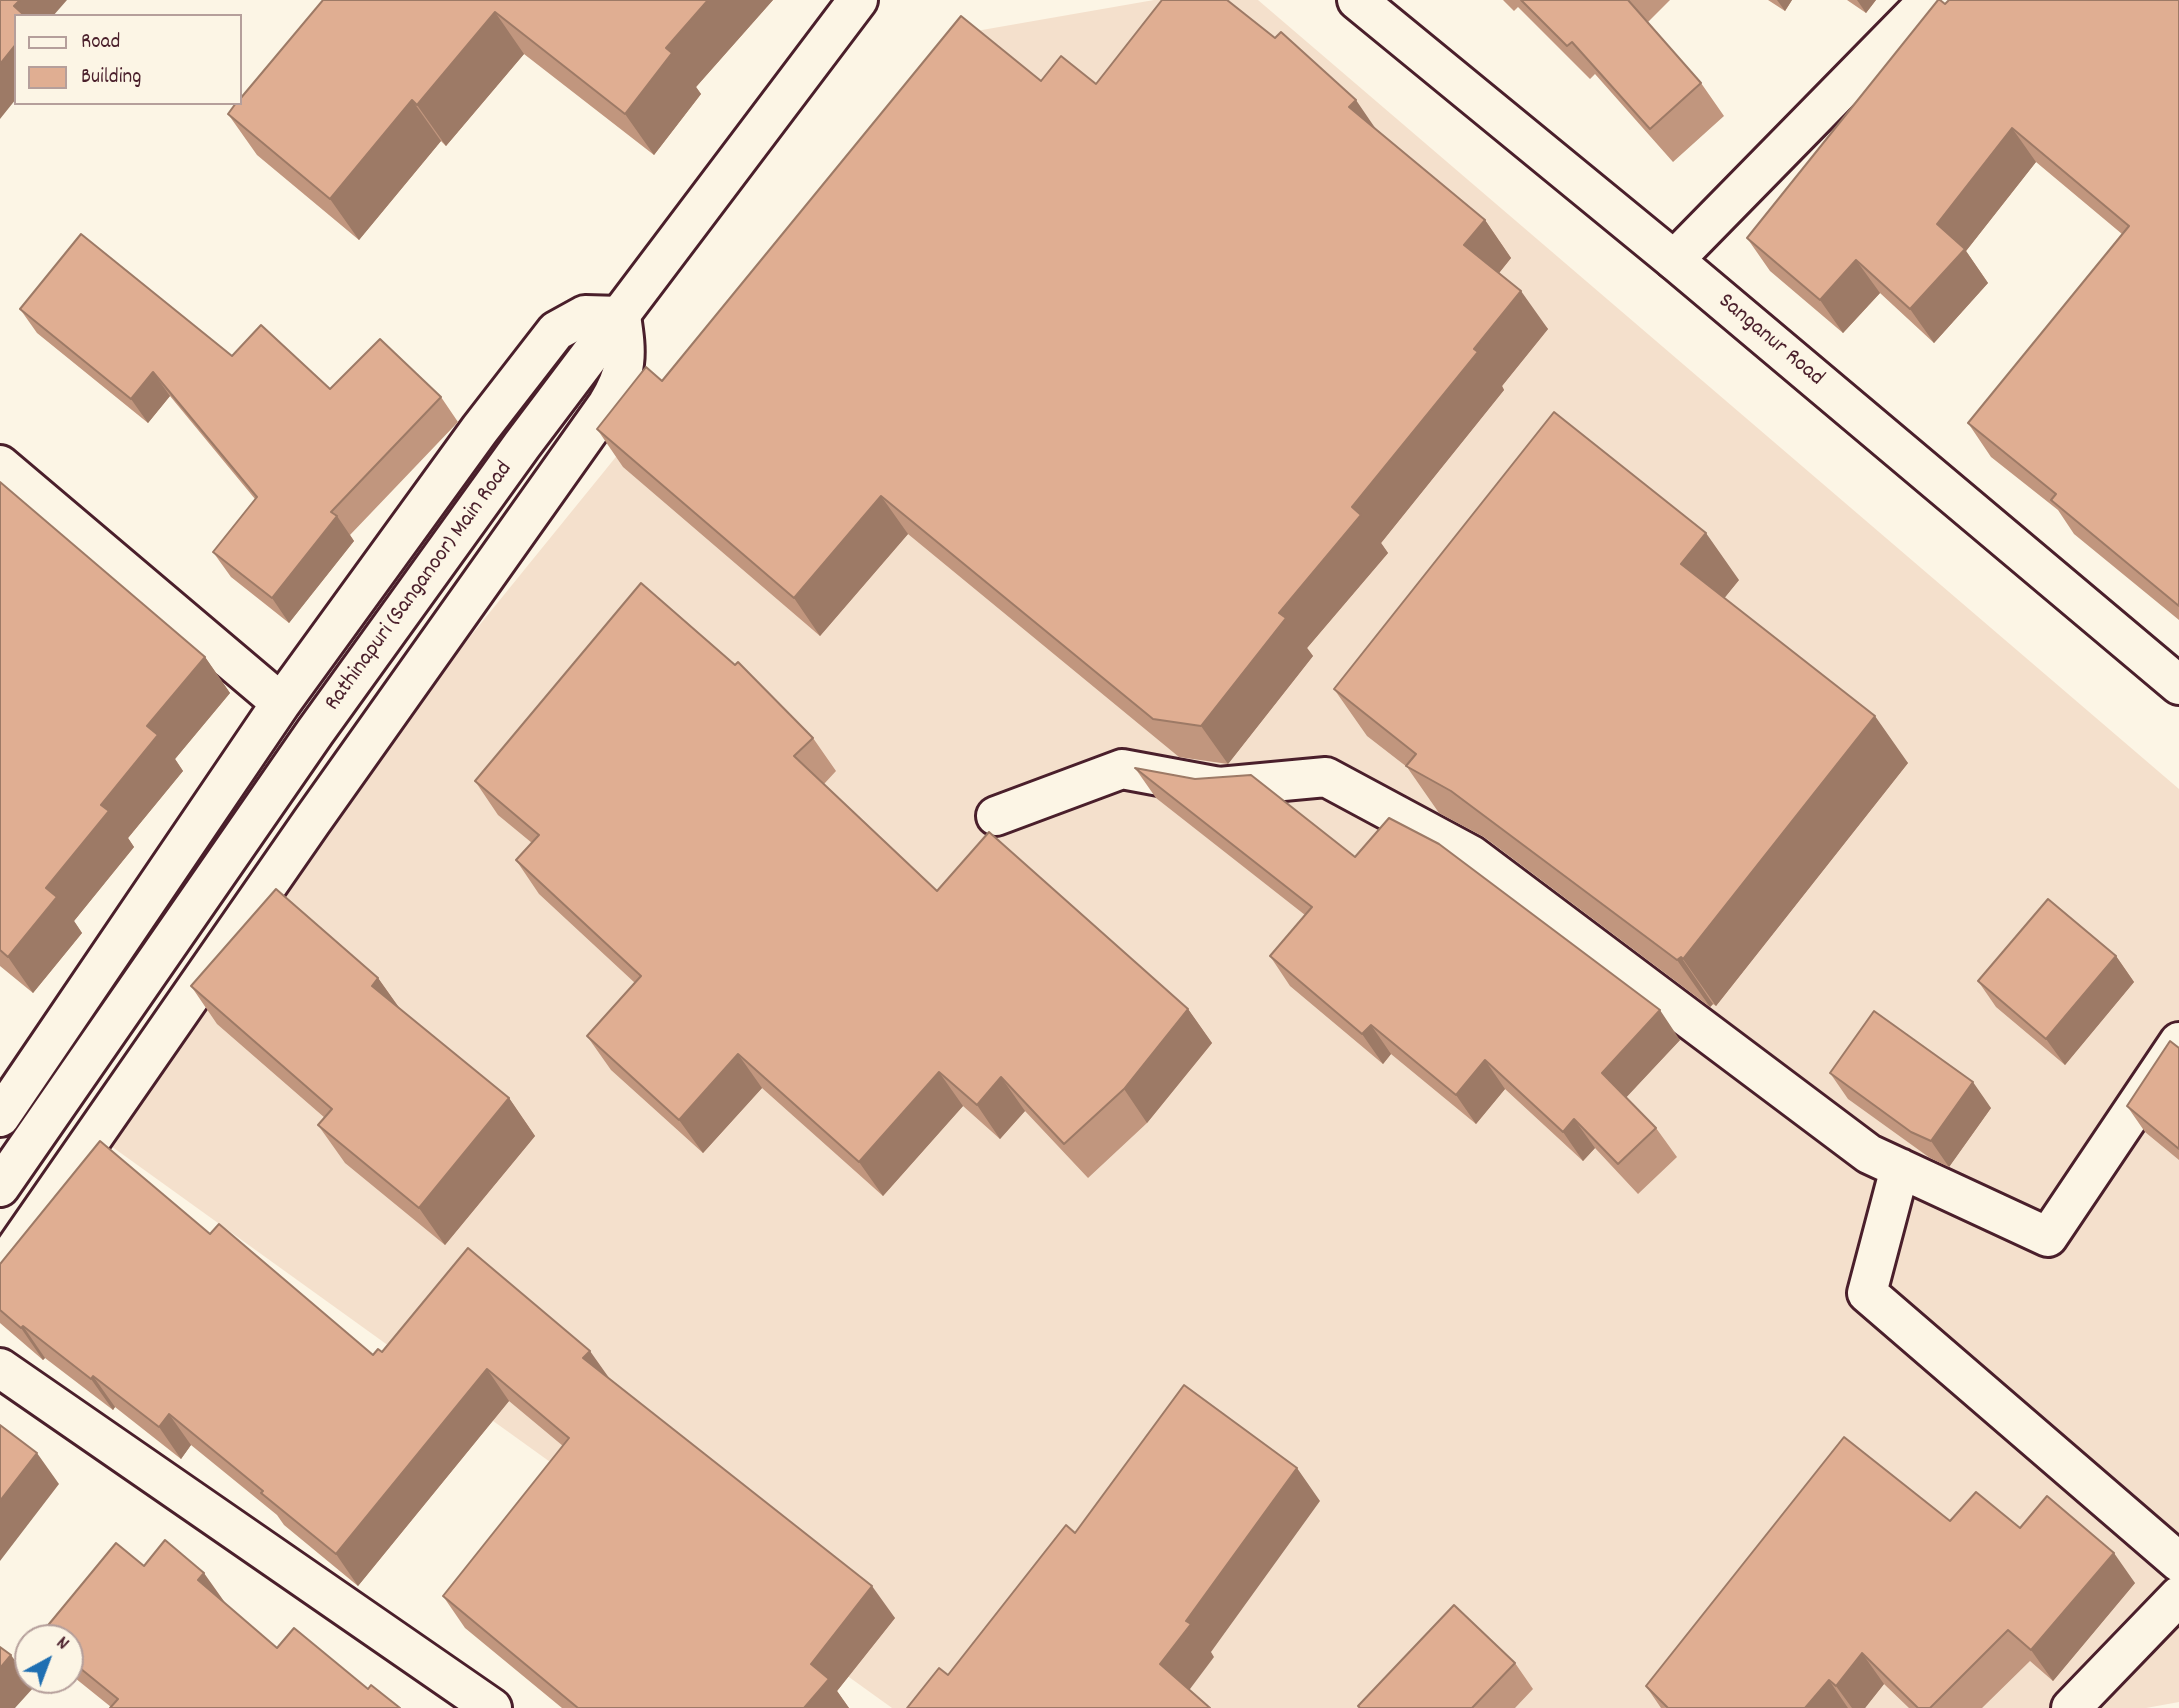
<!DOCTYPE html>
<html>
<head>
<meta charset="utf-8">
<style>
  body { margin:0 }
  #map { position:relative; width:2179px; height:1708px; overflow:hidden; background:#fcf5e5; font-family:Dekko,sans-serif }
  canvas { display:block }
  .legend { position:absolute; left:14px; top:14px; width:228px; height:91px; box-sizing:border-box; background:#fcf5e5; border:2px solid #b59f9b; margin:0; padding:9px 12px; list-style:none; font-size:21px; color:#4a1f2b }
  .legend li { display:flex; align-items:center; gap:14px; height:35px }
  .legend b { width:35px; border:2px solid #b59f9b }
  .north { position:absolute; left:14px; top:1624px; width:70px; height:70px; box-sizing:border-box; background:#fcf5e5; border:2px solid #b59f9b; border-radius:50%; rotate:41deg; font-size:19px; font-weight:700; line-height:28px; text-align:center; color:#4a1f2b }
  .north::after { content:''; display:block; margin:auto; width:24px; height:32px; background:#1f6fb2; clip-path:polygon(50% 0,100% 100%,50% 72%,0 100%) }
</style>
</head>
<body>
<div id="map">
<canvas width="2179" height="1708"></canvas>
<ul class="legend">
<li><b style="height:9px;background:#fcf5e5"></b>Road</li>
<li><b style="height:19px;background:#e0ae92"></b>Building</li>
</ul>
<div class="north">N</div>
</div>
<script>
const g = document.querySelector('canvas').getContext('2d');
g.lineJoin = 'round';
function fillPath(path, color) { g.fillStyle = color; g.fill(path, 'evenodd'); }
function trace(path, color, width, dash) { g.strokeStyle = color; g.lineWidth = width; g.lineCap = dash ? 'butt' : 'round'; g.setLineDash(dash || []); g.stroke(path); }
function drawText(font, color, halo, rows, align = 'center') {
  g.font = font + ' Dekko,sans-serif'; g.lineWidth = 5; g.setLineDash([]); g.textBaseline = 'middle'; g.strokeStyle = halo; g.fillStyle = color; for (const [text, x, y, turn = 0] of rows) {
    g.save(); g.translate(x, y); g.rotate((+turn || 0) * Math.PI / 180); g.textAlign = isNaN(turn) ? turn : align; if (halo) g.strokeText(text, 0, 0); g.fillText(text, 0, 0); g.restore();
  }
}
fillPath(new Path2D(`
  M1154,0H1258L2179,789V1702L2146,1708H892L111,1146L456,654L959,34Z`), '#f4e0cc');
const minor = new Path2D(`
  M1674,260L1929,0
  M0,465L281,703
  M996,816L1122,769L1219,787L1326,777L1471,855L1869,1154L2048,1237L2179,1042
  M0,1117L281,703L480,429L556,331L585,315L621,316C627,355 628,371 607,405L312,821L0,1271
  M1900,1168L1867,1293L2179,1562
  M0,1368L492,1708
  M2071,1708L2179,1596`);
const tertiary = new Path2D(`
  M0,1187L315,732L522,445L858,0`);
const secondary = new Path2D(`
  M1357,0L1674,260L2179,685`);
trace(minor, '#4a1f2b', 44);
trace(tertiary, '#4a1f2b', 44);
trace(secondary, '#4a1f2b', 44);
trace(minor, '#fcf5e5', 38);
trace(tertiary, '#fcf5e5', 38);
trace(secondary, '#fcf5e5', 38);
fillPath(new Path2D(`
  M323,0H773L696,87L701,94L654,155L524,54L446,146L441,141L359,240L257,155L228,114Z
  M1503,0H1670L1648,22L1701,83L1724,116L1673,162L1595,74L1590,79L1518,7L1514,11Z
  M1768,0H1792L1785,11Z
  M1847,0H1876L1866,13Z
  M2179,0V620L2074,534L2058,510L1991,457L1968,423L2122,234L2036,162L1966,251L1988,283L1934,343L1880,293L1843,333L1770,271L1747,238L1945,4Z
  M1275,38L1377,130L1485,220L1511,258L1499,273L1548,329L1502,386L1504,390L1381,543L1388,553L1307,648L1313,656L1228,764L1179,757L908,534L820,636L623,467L597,429L662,381L1041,81L1096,84Z
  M20,309L232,356L330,389L441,397L458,422L350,535L354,541L289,623L231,577L213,552L255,499L170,396L148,423L37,333Z
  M0,482L205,657L230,693L175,759L183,771L128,838L134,847L74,921L82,933L33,993L0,966Z
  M1739,580L1724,598L1908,763L1716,1006L1713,1004L1710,1007L1484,837L1439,813L1407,767L1367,736L1334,689Z
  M813,738L836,771L824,784L937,891L1188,1009L1212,1043L1147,1123L1088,1178L1025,1111L1000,1139L963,1106L883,1196L762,1088L703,1153L611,1070L587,1036L635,983L539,894L516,860L532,843L498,815L475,781Z
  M1135,768L1355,857L1680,1040L1626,1097L1656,1128L1677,1157L1638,1194L1595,1148L1583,1161L1505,1089L1476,1124L1391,1054L1383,1064L1290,986L1270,956L1305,915L1156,798Z
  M2116,956L2134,982L2065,1065L1996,1007L1978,981Z
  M378,978L400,1009L509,1098L535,1136L445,1245L345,1163L318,1125L325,1118L217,1024L191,986Z
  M2179,1048V1160L2145,1132L2127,1106Z
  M1830,1073L1991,1108L1949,1167L1930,1158L1848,1099Z
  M210,1234L373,1355L382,1352L610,1379L895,1618L837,1691L849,1708H562L465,1628L443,1596L563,1446L509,1401L358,1586L284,1525L277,1515L191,1445L181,1459L115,1407L113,1410L45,1358L43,1360L0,1323V1264Z
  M1950,1521L2020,1528L2135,1583L2053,1681L2030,1661L1982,1708H1909L1884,1684L1865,1708H1661L1646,1686Z
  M144,1566L226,1604L277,1648L368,1689L111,1707L70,1674V1638H41L40,1635Z
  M1515,1663L1533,1689L1515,1708H1359Z`), '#c1967e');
fillPath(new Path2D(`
  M20,0H67L53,16H20L14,6Z
  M708,0H773L696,87L701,94L654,155L625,114L666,48Z
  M1777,0H1792L1785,11Z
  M1857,0H1876L1866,13Z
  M495,12L524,54L446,146L417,105Z
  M16,44V99L0,119V64Z
  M412,100L441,141L359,240L330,199Z
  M1356,100L1382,138L1349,107Z
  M2012,128L2036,162L1966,251L1988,283L1934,343L1910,309L1937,224Z
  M1485,220L1511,258L1491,283L1464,245Z
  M1856,260L1880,293L1843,333L1820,300Z
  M1521,291L1548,329L1502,386L1504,390L1381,543L1388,553L1307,648L1313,656L1228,764L1201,726L1352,507L1474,349Z
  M153,372L170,396L148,423L131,399Z
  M881,496L908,534L820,636L794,598Z
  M337,516L354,541L289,623L272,598Z
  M1706,533L1739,580L1714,611L1681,564Z
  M205,657L230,693L175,759L183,771L128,838L134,847L74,921L82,933L33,993L8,957L46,888L147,726Z
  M1875,716L1908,763L1716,1006L1683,959Z
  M2116,956L2134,982L2065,1065L2046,1039Z
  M1681,957L1713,1004L1710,1007L1677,960Z
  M378,978L405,1016L372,986Z
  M1188,1009L1212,1043L1147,1123L1124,1089Z
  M1660,1010L1680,1040L1622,1102L1602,1073Z
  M1371,1025L1391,1054L1383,1064L1362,1034Z
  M738,1054L762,1088L703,1153L679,1120Z
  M1485,1060L1505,1089L1476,1124L1456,1095Z
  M939,1072L963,1106L883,1196L859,1162Z
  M1001,1077L1025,1111L1000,1139L977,1105Z
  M1973,1082L1991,1108L1949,1167L1931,1141Z
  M509,1098L535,1136L445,1245L419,1208Z
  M1574,1119L1595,1148L1583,1161L1563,1132Z
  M23,1326L45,1358L43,1360L21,1328Z
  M590,1351L612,1382L583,1358Z
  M487,1369L509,1401L358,1586L336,1554Z
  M93,1376L115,1407L113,1410L91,1379Z
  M169,1414L191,1445L181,1459L159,1427Z
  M37,1453L59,1484L0,1561V1501Z
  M1297,1468L1320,1501L1211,1652L1214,1657L1184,1697L1160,1664L1186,1621Z
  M2114,1553L2135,1583L2053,1681L2031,1650Z
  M204,1573L226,1604L198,1580Z
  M872,1586L895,1618L837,1691L849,1708H804L811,1664Z
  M1862,1653L1884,1684L1865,1708H1852L1836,1686Z
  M11,1655L34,1687L15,1708H0V1668Z
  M1829,1680L1848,1708H1805Z`), '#9d7a66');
const building = new Path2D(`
  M0,0H20L14,6L25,16H16V44L0,64Z
  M323,0H708L666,48L672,53L625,114L495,12L417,105L412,100L330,199L228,114L236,103H240V99Z
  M1162,0H1227L1275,38L1281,32L1356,100L1349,107L1485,220L1464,245L1521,291L1474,349L1478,352L1352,507L1361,515L1279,613L1286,618L1201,726L1153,719L881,496L794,598L597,429L646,367L662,381L961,16L1041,81L1061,56L1096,84Z
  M1521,0H1628L1701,83L1650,129L1572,42L1567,46Z
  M1938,0H1940L1945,4L1949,0H2179V606L2051,500L2056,494L1968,423L2129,226L2012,128L1937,224L1965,249L1910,309L1856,260L1820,300L1747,238Z
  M81,234L232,356L261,325L330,389L380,339L441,397L331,512L337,516L272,598L213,552L257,497L153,372L131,399L20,309Z
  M1554,412L1706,533L1681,564L1875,716L1683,959L1681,957L1677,960L1451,791L1406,766L1416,754L1334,689Z
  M0,482L205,657L147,726L158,735L101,805L109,811L46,888L57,897L8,957L0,950Z
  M641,583L735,665L738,662L813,738L794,756L937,891L989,832L1188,1009L1124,1089L1064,1144L1001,1077L977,1105L939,1072L859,1162L738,1054L679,1120L587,1036L641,976L516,860L539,835L475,781Z
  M1135,768L1195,779L1251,775L1355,857L1389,818L1439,844L1660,1010L1602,1073L1656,1128L1618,1164L1574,1119L1563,1132L1485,1060L1456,1095L1371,1025L1362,1034L1270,956L1312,907Z
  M276,889L378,978L372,986L509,1098L419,1208L318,1125L332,1109L191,986Z
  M2048,899L2116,956L2046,1039L1978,981Z
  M1874,1011L1973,1082L1931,1141L1911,1132L1830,1073Z
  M2170,1041L2179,1048V1149L2127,1106Z
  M100,1141L210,1234L219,1224L373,1355L378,1349L382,1352L468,1248L590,1351L583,1358L872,1586L811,1664L829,1679L804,1708H578L443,1596L569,1438L487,1369L336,1554L261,1493L263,1491L169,1414L159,1427L93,1376L91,1379L23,1326L21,1328L0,1310V1264Z
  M1184,1385L1297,1468L1186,1621L1191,1624L1160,1664L1210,1708H907L939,1668L948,1675L1066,1525L1075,1533Z
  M0,1425L37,1453L0,1501Z
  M1844,1437L1950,1521L1976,1492L2020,1528L2047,1496L2114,1553L2031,1650L2008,1630L1930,1708H1918L1862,1653L1836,1686L1829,1680L1805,1708H1668L1646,1686Z
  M165,1540L204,1573L198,1580L277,1648L294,1628L368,1689L371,1685L400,1708H110L118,1699L70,1660V1638H43L40,1635L116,1543L144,1566Z
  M1454,1605L1515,1663L1472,1708H1360L1358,1706Z
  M0,1647L11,1655L0,1668Z`);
fillPath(building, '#e0ae92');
trace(building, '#9d7a66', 2);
drawText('23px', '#4a1f2b', '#fcf5e5', [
  ["Sanganur Road",1770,341,40],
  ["Rathinapuri (Sanganoor) Main Road",420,587,-54]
]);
</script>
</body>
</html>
